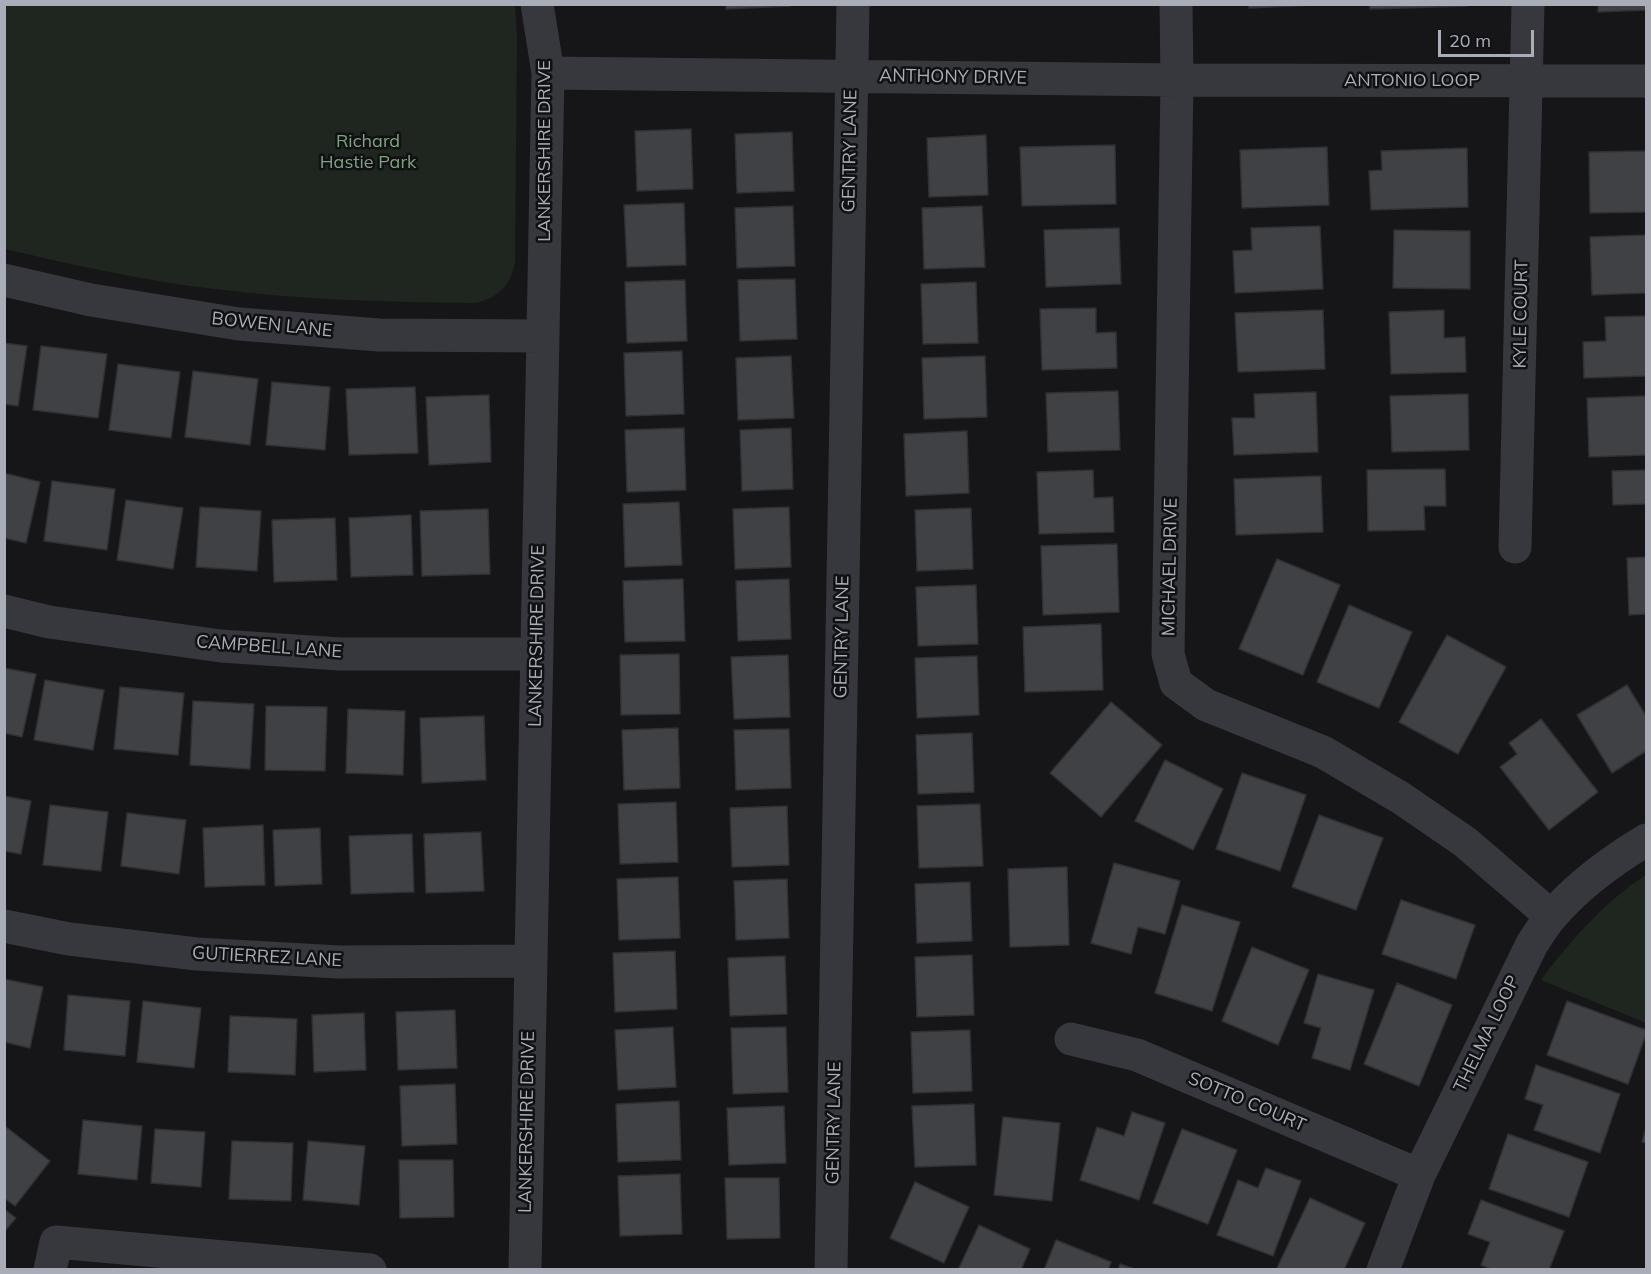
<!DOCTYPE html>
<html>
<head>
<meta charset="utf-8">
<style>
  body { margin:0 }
  #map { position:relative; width:1651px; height:1274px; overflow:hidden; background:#161618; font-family:Mulish,sans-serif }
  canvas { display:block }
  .frame { position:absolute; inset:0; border:6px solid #a8adb8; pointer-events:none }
  .scale { position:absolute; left:1438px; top:30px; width:96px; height:27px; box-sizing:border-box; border:3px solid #a8adb8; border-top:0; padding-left:8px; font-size:18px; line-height:21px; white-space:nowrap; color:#a8adb8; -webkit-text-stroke:4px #111113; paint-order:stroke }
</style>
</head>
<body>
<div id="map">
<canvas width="1651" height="1274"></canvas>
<div class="frame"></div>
<div class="scale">20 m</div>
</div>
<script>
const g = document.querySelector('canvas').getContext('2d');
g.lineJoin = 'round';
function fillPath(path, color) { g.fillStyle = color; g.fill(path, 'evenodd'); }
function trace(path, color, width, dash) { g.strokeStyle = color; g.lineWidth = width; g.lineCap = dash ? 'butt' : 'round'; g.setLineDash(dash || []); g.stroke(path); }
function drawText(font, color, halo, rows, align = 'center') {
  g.font = font + ' Mulish,sans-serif'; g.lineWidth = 5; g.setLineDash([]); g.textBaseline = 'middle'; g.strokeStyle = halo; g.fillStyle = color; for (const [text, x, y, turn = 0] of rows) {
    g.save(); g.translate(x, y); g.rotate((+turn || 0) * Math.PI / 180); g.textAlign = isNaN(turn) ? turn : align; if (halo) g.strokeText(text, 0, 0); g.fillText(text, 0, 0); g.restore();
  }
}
fillPath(new Path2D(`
  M5,4L515,5L517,36L515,262C511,285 498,299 474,303C388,302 301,300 215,289C144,281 74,265 5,249Z
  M1646,875V1023L1541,980C1571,940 1604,902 1646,875Z`), '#1e261f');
const building = new Path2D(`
  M726,4H790V6L726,9Z
  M1249,4H1335L1249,8Z
  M1370,4H1467V6L1370,9Z
  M1598,4H1646V10L1598,12Z
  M691,129L693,189L637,191L635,131Z
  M792,132L794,191L737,193L735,134Z
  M986,135L988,195L929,197L927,138Z
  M1115,145L1116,204L1022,206L1020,147Z
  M1327,147L1329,205L1242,208L1240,150Z
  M1467,148L1468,207L1371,210L1369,171L1382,170L1381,151Z
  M1646,151V212L1590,213L1589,152Z
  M684,203L686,265L627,267L624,205Z
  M793,206L795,266L737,268L735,208Z
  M982,206L985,267L924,269L922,208Z
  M1320,226L1323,289L1235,293L1233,251L1252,250L1251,228Z
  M1119,228L1121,284L1046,287L1044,230Z
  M1394,230L1470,231V289L1393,288Z
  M1646,235V293L1592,295L1590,237Z
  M795,279L797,339L740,341L738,280Z
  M685,280L687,341L627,343L625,282Z
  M976,282L978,343L923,344L921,284Z
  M1096,308V333L1116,332L1117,368L1042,370L1040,309Z
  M1323,310L1325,369L1238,372L1235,313Z
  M1444,310V338L1465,337L1466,372L1391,374L1389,312Z
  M1646,316V376L1584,378L1583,342L1606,341L1605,317Z
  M4,343L27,346L18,406L4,404Z
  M41,346L107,354L98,418L33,410Z
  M682,351L684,414L626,416L624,353Z
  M791,356L794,418L738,420L736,358Z
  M985,356L987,417L924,419L922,358Z
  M118,364L180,372L171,438L109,430Z
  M193,371L258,379L250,445L185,437Z
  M272,382L330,387L325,450L266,445Z
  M415,387L418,453L349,455L346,389Z
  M1118,391L1120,450L1048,452L1046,393Z
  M1316,392L1318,452L1234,455L1232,418H1255L1254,394Z
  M1468,394L1469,450L1392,452L1390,396Z
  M489,395L491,462L429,465L426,397Z
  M1646,396V455L1589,457L1587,398Z
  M684,428L686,490L627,492L625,430Z
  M791,428L793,489L742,491L740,430Z
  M967,431L969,493L906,496L904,434Z
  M1445,469L1446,506H1424L1425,530L1368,531L1367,470Z
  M1093,470L1094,498L1113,497L1114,532L1039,534L1037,472Z
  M1646,470V504L1613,505L1612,471Z
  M4,473L40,482L26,543L4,538Z
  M1321,476L1323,532L1236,535L1234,479Z
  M52,481L115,489L107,550L44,541Z
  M126,500L183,508L173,569L117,560Z
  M679,502L682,565L625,567L623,504Z
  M200,507L261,511L257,571L196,567Z
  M789,507L791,567L735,569L733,509Z
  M971,508L973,569L917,571L915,510Z
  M488,509L490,574L422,576L420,511Z
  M411,515L413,575L351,577L349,518Z
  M335,518L337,580L274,582L272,520Z
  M1117,544L1119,612L1043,615L1041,546Z
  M1646,557V614L1629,615L1627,558Z
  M1277,559L1340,585L1303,675L1239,649Z
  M683,579L685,641L625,642L623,581Z
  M789,579L791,639L738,641L736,581Z
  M976,585L978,644L918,646L916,587Z
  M1349,605L1412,632L1379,708L1317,682Z
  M1101,624L1103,690L1025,692L1023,627Z
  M1447,635L1506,667L1458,754L1399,722Z
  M679,654L680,714L621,715L620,655Z
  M788,655L790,717L734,719L731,657Z
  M977,656L979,715L917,718L915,658Z
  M4,668L36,674L22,737L4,733Z
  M45,680L104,690L93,750L34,740Z
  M1627,685L1646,716V751L1612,773L1577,715Z
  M120,687L184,693L178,755L114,749Z
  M193,701L254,704L250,769L190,765Z
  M1111,702L1162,745L1101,817L1050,773Z
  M266,706L327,707L325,771L265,770Z
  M348,709L405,711L403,775L346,773Z
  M484,716L486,780L422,783L420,718Z
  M1541,719L1598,792L1549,830L1500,767L1517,754L1509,743Z
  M678,728L680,788L624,790L622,730Z
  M789,729L791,788L736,790L734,730Z
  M972,733L974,792L918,794L916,735Z
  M1165,760L1223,789L1193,850L1135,821Z
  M1242,773L1306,795L1280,871L1216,849Z
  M4,796L31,801L21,854L4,851Z
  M676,802L678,862L620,864L618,804Z
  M980,804L983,866L919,868L917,806Z
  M50,805L108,812L101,871L43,865Z
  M787,806L789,865L732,867L730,808Z
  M127,813L186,820L179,874L121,866Z
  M1319,815L1383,838L1356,910L1292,887Z
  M263,825L265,885L205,887L203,828Z
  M320,828L322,884L275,886L273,830Z
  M481,832L484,891L426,893L424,834Z
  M412,834L414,892L351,894L349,836Z
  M1114,863L1180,881L1165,934L1138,927L1131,954L1091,943Z
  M1067,867L1069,945L1010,947L1008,869Z
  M678,877L680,938L619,940L617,879Z
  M787,879L789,938L736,940L734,881Z
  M970,882L972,941L917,943L915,884Z
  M1401,900L1475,925L1456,979L1382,954Z
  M1182,905L1240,922L1212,1011L1155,993Z
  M1252,947L1309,970L1278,1045L1222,1021Z
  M675,951L677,1009L615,1012L613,953Z
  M972,955L974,1015L917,1017L915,957Z
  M785,956L787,1014L730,1016L728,958Z
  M1318,974L1374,990L1350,1070L1312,1058L1321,1028L1304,1023Z
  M4,979L43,987L30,1048L4,1042Z
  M1397,983L1452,1005L1419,1086L1364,1064Z
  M68,995L130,1001L125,1056L64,1050Z
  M143,1001L201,1008L194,1068L137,1062Z
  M1567,1001L1646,1030V1034L1628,1084L1547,1055Z
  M455,1010L457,1068L398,1070L396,1012Z
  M364,1013L366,1070L314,1072L312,1015Z
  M230,1016L297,1019L295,1075L228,1072Z
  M673,1027L676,1087L618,1090L615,1030Z
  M786,1027L788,1092L733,1094L731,1028Z
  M970,1030L972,1091L913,1093L911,1032Z
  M1536,1065L1620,1094L1600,1153L1534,1130L1543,1105L1525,1099Z
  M455,1084L457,1144L402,1146L400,1086Z
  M679,1101L681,1160L618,1162L616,1104Z
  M974,1104L976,1165L915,1167L912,1106Z
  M784,1106L786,1163L729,1165L727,1108Z
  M1132,1112L1165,1123L1139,1200L1080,1180L1097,1127L1124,1136Z
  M1003,1117L1060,1123L1052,1201L994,1195Z
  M83,1120L142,1126L137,1180L78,1174Z
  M6,1127L50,1161L15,1206L4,1198V1128Z
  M1646,1128V1143L1642,1142Z
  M155,1129L205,1132L201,1187L151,1183Z
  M1182,1129L1237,1150L1208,1224L1153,1203Z
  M1508,1134L1588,1162L1569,1217L1489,1189Z
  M232,1141L293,1143L291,1201L229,1199Z
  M308,1141L365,1146L359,1205L303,1200Z
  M399,1160H453L454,1217L400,1218Z
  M1266,1168L1301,1181L1273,1256L1217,1235L1238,1180L1258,1188Z
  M680,1174L682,1234L620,1236L618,1176Z
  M725,1178H779L780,1238L727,1239Z
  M915,1182L969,1207L944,1263L890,1238Z
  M1310,1198L1365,1223L1344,1270H1280L1277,1268Z
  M1481,1200L1564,1231L1549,1270H1493L1481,1265L1490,1242L1468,1234Z
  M4,1209L16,1218L4,1232Z
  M979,1225L1030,1249L1021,1270H958Z
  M1056,1240L1111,1262L1108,1270H1044Z
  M1120,1264L1137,1270H1118Z`);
fillPath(building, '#404145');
trace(building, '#303034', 1.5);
trace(new Path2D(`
  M1176,4L1177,80L1168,654L1176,683L1206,705L1323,752L1401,798L1465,842L1551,916
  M548,73L1177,80L1646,81
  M4,280L91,300L239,324L379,335L543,336
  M1515,547L1528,4
  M4,611L49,622L221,646L340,654H537
  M4,926L69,939L197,954L339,962L531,961
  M1071,1039L1137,1055L1419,1175
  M50,1270L56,1242L370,1270
  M525,1270L548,73L537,4
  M831,1270L853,4
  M1383,1270L1419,1175L1532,944C1538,935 1544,925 1551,917C1576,887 1613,860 1646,840`), '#37383d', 33);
drawText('18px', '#a8adb8', '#111113', [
  ["ANTHONY DRIVE",953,77,1],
  ["ANTONIO LOOP",1412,81],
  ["LANKERSHIRE DRIVE",545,151,-90],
  ["GENTRY LANE",850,151,-89],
  ["KYLE COURT",1521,314,-89],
  ["BOWEN LANE",272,325,6],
  ["MICHAEL DRIVE",1170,567,-89],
  ["LANKERSHIRE DRIVE",537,636,-89],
  ["GENTRY LANE",842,637,-89],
  ["CAMPBELL LANE",269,647,4],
  ["GUTIERREZ LANE",267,957,3],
  ["THELMA LOOP",1487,1034,-64],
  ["SOTTO COURT",1247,1102,23],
  ["LANKERSHIRE DRIVE",527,1122,-89],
  ["GENTRY LANE",834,1123,-89]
]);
drawText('18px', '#7fa381', '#111113', [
  ["Richard",368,142],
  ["Hastie Park",368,163]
]);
</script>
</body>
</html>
